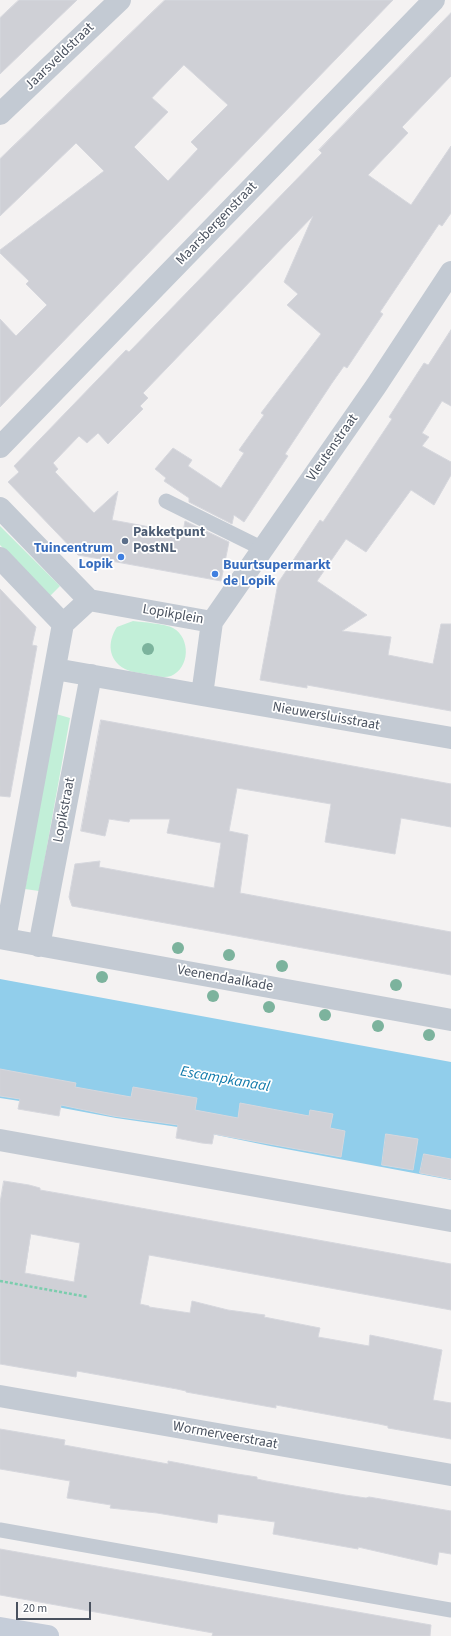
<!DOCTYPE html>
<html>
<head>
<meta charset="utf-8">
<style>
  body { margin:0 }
  #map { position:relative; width:451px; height:1636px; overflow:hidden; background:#f4f2f2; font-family:"Source Sans 3",sans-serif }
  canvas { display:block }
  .scale { position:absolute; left:16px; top:1602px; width:75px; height:18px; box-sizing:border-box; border:2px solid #4a525f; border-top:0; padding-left:5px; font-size:12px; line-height:14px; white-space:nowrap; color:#4a525f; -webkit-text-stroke:3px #fff; paint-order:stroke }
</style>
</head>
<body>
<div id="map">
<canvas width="451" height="1636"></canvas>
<div class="scale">20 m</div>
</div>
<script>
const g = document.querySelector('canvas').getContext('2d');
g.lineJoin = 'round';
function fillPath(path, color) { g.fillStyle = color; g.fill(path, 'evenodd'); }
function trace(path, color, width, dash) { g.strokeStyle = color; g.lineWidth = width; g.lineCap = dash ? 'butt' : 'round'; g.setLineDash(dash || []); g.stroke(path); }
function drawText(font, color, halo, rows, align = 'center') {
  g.font = font + ' "Source Sans 3",sans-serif'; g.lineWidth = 3.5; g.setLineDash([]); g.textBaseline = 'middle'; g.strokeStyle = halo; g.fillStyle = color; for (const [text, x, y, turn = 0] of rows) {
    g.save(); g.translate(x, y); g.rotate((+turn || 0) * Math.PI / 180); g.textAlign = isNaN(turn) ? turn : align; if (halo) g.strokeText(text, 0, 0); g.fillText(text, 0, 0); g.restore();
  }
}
fillPath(new Path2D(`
  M0,526L60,586L50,596L0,545Z
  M133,621C142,622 166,624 173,628C191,638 190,668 171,676C163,679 154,675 146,674C140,673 131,672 125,669C108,660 107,642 117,627Z
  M56,714L70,718L39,891L25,889Z`), '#c2efd8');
fillPath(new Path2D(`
  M0,979L451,1062V1180L270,1146L178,1127L116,1118L52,1106L0,1098Z`), '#91ceeb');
const building = new Path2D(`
  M19,0H77L0,74V18Z
  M165,0H393L0,407V319L16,336L47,305L26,284L29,281L0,253V250L104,171L76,143L0,216V159ZM184,65L228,105L191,142L198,149L168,181L134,147L168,112L152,98Z
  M451,13V76L402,127L408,133L368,175L411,205L451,146V213L442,226L439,224L380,312L383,314L347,368L344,366L332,383L285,454L288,456L244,522L234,515L232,524L189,502V498L164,481L166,478L155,469L173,448L192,460L188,466L221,488L244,453L239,450L264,415L261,413L321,334L287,305L298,294L284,282L313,216L143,393L148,398L140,406L143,409L108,444L98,433L87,443L79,436L53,463L58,469L55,472L94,513L118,491L112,520L183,533L185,521L229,542L221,581L78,555L8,482L19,472L14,466L126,350L129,352L322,153L319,150Z
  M451,330V406L442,401L422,433L429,437L422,446L451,462V475L434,505L411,490L366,552L346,539L317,581L367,615L342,631L391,637L388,655L433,664L441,624H451V711L307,685V688L260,680L278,583L320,520L323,522L356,473L392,419L389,417L424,363L428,365Z
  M0,589L36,627L32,645L37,646L10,797L0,796Z
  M101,720L451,784V827L401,818L395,854L325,842L331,804L237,788L229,831L248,835L240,893L451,932V975L72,906L69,897L75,864L100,861L99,867L214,888L221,843L167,833L170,819H130L129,822L109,819L105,836L81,831Z
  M0,1069L76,1083L75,1087L131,1097L133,1087L197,1098L195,1110L238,1118L240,1103L309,1116L310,1110L333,1114L330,1128L345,1131L341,1157L214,1134L212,1144L202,1143L176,1138L178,1125L113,1116L61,1105L59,1116L18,1109L20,1099L0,1096Z
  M386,1134L418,1139L413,1170L382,1165Z
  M424,1154L451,1159V1179L420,1173Z
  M4,1181L29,1185L40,1188V1190L63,1194L451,1264V1310L149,1255L140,1304L149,1306V1307L190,1313L192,1301L228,1310L265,1315L264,1317L320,1328L318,1337L369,1346L370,1335L442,1350L433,1400L451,1403V1439L388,1428V1426L379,1424L276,1405V1408L186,1392V1391L177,1389L77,1371L76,1377L0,1364V1203ZM31,1234L80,1243L74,1282L25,1273Z
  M0,1429L65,1440L64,1445L168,1464V1461L237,1474L257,1477V1479L266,1481L345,1495L366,1498L369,1497L451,1511V1554L439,1552L437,1565L358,1547V1549L273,1534L275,1522L218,1514L217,1523L157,1513L110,1508L111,1505L67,1498L70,1481L0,1469Z
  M0,1549L431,1625L430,1636H212L213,1633L0,1595Z`);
fillPath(building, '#cfd0d6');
trace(building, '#d6d7dd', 1);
trace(new Path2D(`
  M0,1281L88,1297`), '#7bcdad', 2.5, [3, 2]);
trace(new Path2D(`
  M166,501L263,549
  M0,1530L451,1610`), '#c3cad3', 15);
trace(new Path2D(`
  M0,114L120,0
  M0,447L434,0
  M0,508L89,600
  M0,558L63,624
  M212,622L376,386L451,272
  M55,669L202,695L212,622L89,600
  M202,695L451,738
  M0,938L451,1020
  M5,939L63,624L89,600
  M39,946L91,675
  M0,1140L451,1221
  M0,1396L451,1475`), '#c3cad3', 22);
trace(new Path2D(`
  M0,1628L48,1636`), '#c5cdd9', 22);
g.fillStyle = '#7cb39d';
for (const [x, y] of [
  [148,649],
  [178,948],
  [229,955],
  [282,966],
  [102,977],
  [396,985],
  [213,996],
  [269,1007],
  [325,1015],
  [378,1026],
  [429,1035]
]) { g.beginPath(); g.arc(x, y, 6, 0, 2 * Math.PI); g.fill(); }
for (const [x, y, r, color] of [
  [125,541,4,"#5c6f8a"],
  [121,557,4,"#3f7fe0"],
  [215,574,4,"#3f7fe0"]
]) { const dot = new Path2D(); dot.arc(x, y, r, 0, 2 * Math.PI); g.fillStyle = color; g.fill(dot); trace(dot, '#fff', 1.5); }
drawText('14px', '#4a525f', '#fff', [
  ["Jaarsveldstraat",60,57,-44],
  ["Maarsbergenstraat",217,224,-46],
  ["Vleutenstraat",333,448,-55],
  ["Lopikplein",173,615,10],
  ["Nieuwersluisstraat",326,717,10],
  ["Lopikstraat",65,810,-79],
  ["Veenendaalkade",225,979,10],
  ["Wormerveerstraat",225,1436,10]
]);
drawText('bold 14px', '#4e5e75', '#fff', [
  ["Pakketpunt",133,533],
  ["PostNL",133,549]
], 'left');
drawText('bold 14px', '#366cbe', '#fff', [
  ["Tuincentrum",113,549],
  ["Lopik",113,565],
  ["Buurtsupermarkt",223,566,"left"],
  ["de Lopik",223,582,"left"]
], 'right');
drawText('italic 15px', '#107aab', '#fff', [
  ["Escampkanaal",225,1080,10]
]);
</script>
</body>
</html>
